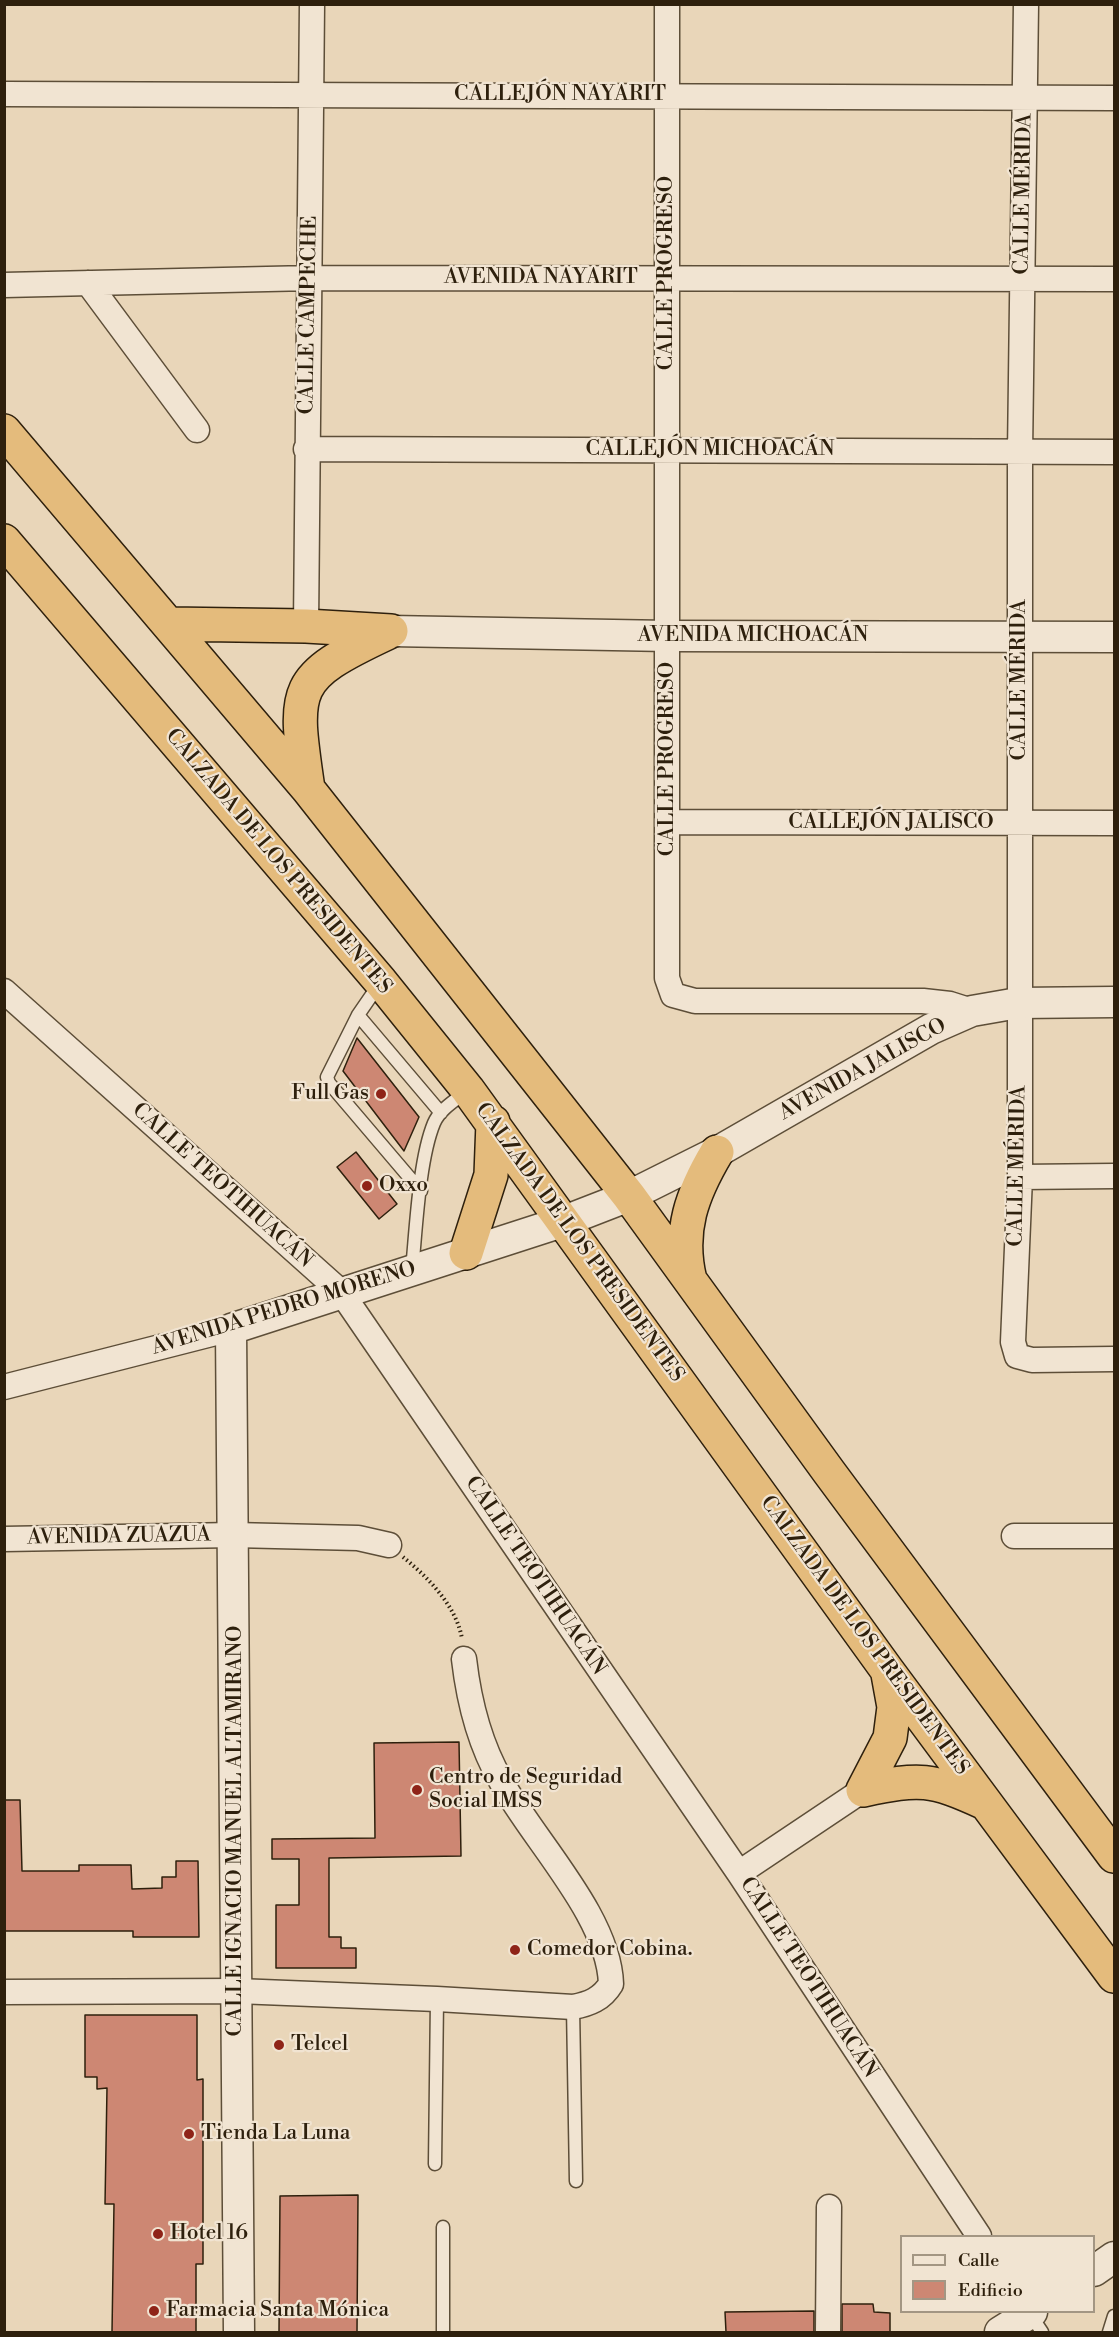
<!DOCTYPE html>
<html>
<head>
<meta charset="utf-8">
<style>
  body { margin:0 }
  #map { position:relative; width:1119px; height:2337px; overflow:hidden; background:#e9d6b9; font-family:"Libre Bodoni",serif }
  canvas { display:block }
  .frame { position:absolute; inset:0; border:6px solid #2e200d; pointer-events:none }
  .legend { position:absolute; left:900px; top:2235px; width:195px; height:78px; box-sizing:border-box; background:#f1e4d2; border:2px solid #a39683; margin:0; padding:8px 10px; list-style:none; font-size:18px; color:#2e200d }
  .legend li { display:flex; align-items:center; gap:12px; height:30px }
  .legend b { width:30px; border:2px solid #a39683 }
</style>
</head>
<body>
<div id="map">
<canvas width="1119" height="2337"></canvas>
<div class="frame"></div>
<ul class="legend">
<li><b style="height:8px;background:#f1e4d2"></b>Calle</li>
<li><b style="height:16px;background:#cd8773"></b>Edificio</li>
</ul>
</div>
<script>
const g = document.querySelector('canvas').getContext('2d');
g.lineJoin = 'round';
function fillPath(path, color) { g.fillStyle = color; g.fill(path, 'evenodd'); }
function trace(path, color, width, dash) { g.strokeStyle = color; g.lineWidth = width; g.lineCap = dash ? 'butt' : 'round'; g.setLineDash(dash || []); g.stroke(path); }
function drawText(font, color, halo, rows, align = 'center') {
  g.font = font + ' "Libre Bodoni",serif'; g.lineWidth = 4.5; g.setLineDash([]); g.textBaseline = 'middle'; g.strokeStyle = halo; g.fillStyle = color; for (const [text, x, y, turn = 0] of rows) {
    g.save(); g.translate(x, y); g.rotate((+turn || 0) * Math.PI / 180); g.textAlign = isNaN(turn) ? turn : align; if (halo) g.strokeText(text, 0, 0); g.fillText(text, 0, 0); g.restore();
  }
}
const building = new Path2D(`
  M357,1038L419,1117L404,1151L343,1071Z
  M356,1152L397,1204L379,1219L337,1167Z
  M459,1742L461,1856L329,1858V1937H341V1948H356V1968H276V1905H299V1859H272V1839L375,1838L374,1743Z
  M4,1800H20L22,1871H79V1865H131L132,1889L162,1888V1877H176V1861H198L199,1937H133V1931H4Z
  M85,2015H197V2080L203,2079V2264H196V2332H112L114,2204H105L107,2088L97,2089V2077H85Z
  M358,2195L357,2332H279L280,2196Z
  M842,2304H873L874,2312L890,2313V2332H842Z
  M814,2311V2332H726L725,2312Z`);
fillPath(building, '#cd8773');
trace(building, '#2e200d', 1.5);
const service = new Path2D(`
  M380,983L358,1015L327,1077L329,1083L421,1191
  M358,1015L441,1113
  M412,1270C416,1230 419,1159 434,1123C440,1109 456,1100 467,1091
  M573,2007L576,2181
  M435,2164L437,1999
  M443,2227V2332
  M1030,2314L1042,2332
  M1109,2332L1114,2316`);
const minor = new Path2D(`
  M667,4V978L673,995L695,1001H923L950,1004L972,1011
  M1026,4L1020,453V1177L1013,1342L1017,1356L1032,1360L1114,1359
  M4,94L1114,98
  M88,283L197,430
  M4,285L311,278L1114,279
  M306,449L1114,452
  M306,626L312,4
  M668,822L1114,823
  M4,991L341,1292L739,1873L979,2236
  M1020,1177L1114,1176
  M4,1387L231,1329
  M1014,1536H1114
  M4,1539L234,1535L358,1538L389,1545
  M739,1873L863,1790
  M4,1992L237,1991L437,1999L573,2007C589,2004 602,1999 611,1984C609,1916 533,1840 501,1781C479,1743 469,1702 464,1659
  M828,2332L829,2207`);
const tertiary = new Path2D(`
  M391,631L668,636L1114,637
  M1094,2271L1114,2257
  M239,2332L231,1329L562,1222L629,1196L717,1152L931,1029L972,1011L1018,1003L1114,1002
  M1000,2332L1032,2312`);
const trunk = new Path2D(`
  M4,431L308,789L629,1196L829,1472L1114,1856
  M4,541L381,982L468,1090L887,1670L1114,1976
  M170,624L306,626L391,631
  M308,789C293,687 291,678 387,633
  M466,1253L491,1175L493,1122
  M690,1280C678,1231 692,1194 717,1152
  M863,1790C921,1778 930,1778 985,1803
  M863,1790L890,1738L894,1707L888,1674`);
trace(service, '#5d4e38', 15);
trace(minor, '#5d4e38', 27);
trace(tertiary, '#5d4e38', 33);
trace(trunk, '#2e200d', 36);
trace(new Path2D(`
  M403,1557C428,1577 457,1607 462,1639`), '#2e200d', 4, [1.5, 3]);
trace(service, '#f1e4d2', 12);
trace(minor, '#f1e4d2', 24);
trace(tertiary, '#f1e4d2', 30);
trace(trunk, '#e4bb7c', 33);
for (const [x, y, r, color] of [
  [381,1094,6,"#8f2418"],
  [367,1186,6,"#8f2418"],
  [417,1790,6,"#8f2418"],
  [515,1950,6,"#8f2418"],
  [279,2045,6,"#8f2418"],
  [189,2134,6,"#8f2418"],
  [158,2234,6,"#8f2418"],
  [154,2311,6,"#8f2418"]
]) { const dot = new Path2D(); dot.arc(x, y, r, 0, 2 * Math.PI); g.fillStyle = color; g.fill(dot); trace(dot, '#f1e4d2', 2); }
drawText('21px', '#2e200d', '#f1e4d2', [
  ["CALLEJÓN NAYARIT",560,95],
  ["CALLE MÉRIDA",1024,194,-89],
  ["CALLE PROGRESO",667,273,-90],
  ["AVENIDA NAYARIT",541,278],
  ["CALLE CAMPECHE",309,315,-89],
  ["CALLEJÓN MICHOACÁN",710,450],
  ["AVENIDA MICHOACÁN",753,636],
  ["CALLE MÉRIDA",1020,680,-90],
  ["CALLE PROGRESO",668,759,-90],
  ["CALLEJÓN JALISCO",891,823],
  ["CALZADA DE LOS PRESIDENTES",278,862,50],
  ["AVENIDA JALISCO",863,1070,-29],
  ["CALLE MÉRIDA",1018,1166,-89],
  ["CALLE TEOTIHUACÁN",222,1186,42],
  ["CALZADA DE LOS PRESIDENTES",579,1243,54],
  ["AVENIDA PEDRO MORENO",284,1309,-17],
  ["AVENIDA ZUAZUA",119,1537,-1],
  ["CALLE TEOTIHUACÁN",535,1576,56],
  ["CALZADA DE LOS PRESIDENTES",864,1636,54],
  ["CALLE IGNACIO MANUEL ALTAMIRANO",236,1831,-90],
  ["CALLE TEOTIHUACÁN",808,1978,57]
]);
drawText('21px', '#2e200d', '#f1e4d2', [
  ["Full Gas",369,1094,"right"],
  ["Oxxo",379,1186],
  ["Centro de Seguridad",429,1778],
  ["Social IMSS",429,1802],
  ["Comedor Cobina.",527,1950],
  ["Telcel",291,2045],
  ["Tienda La Luna",201,2134],
  ["Hotel 16",170,2234],
  ["Farmacia Santa Mónica",166,2311]
], 'left');
</script>
</body>
</html>
